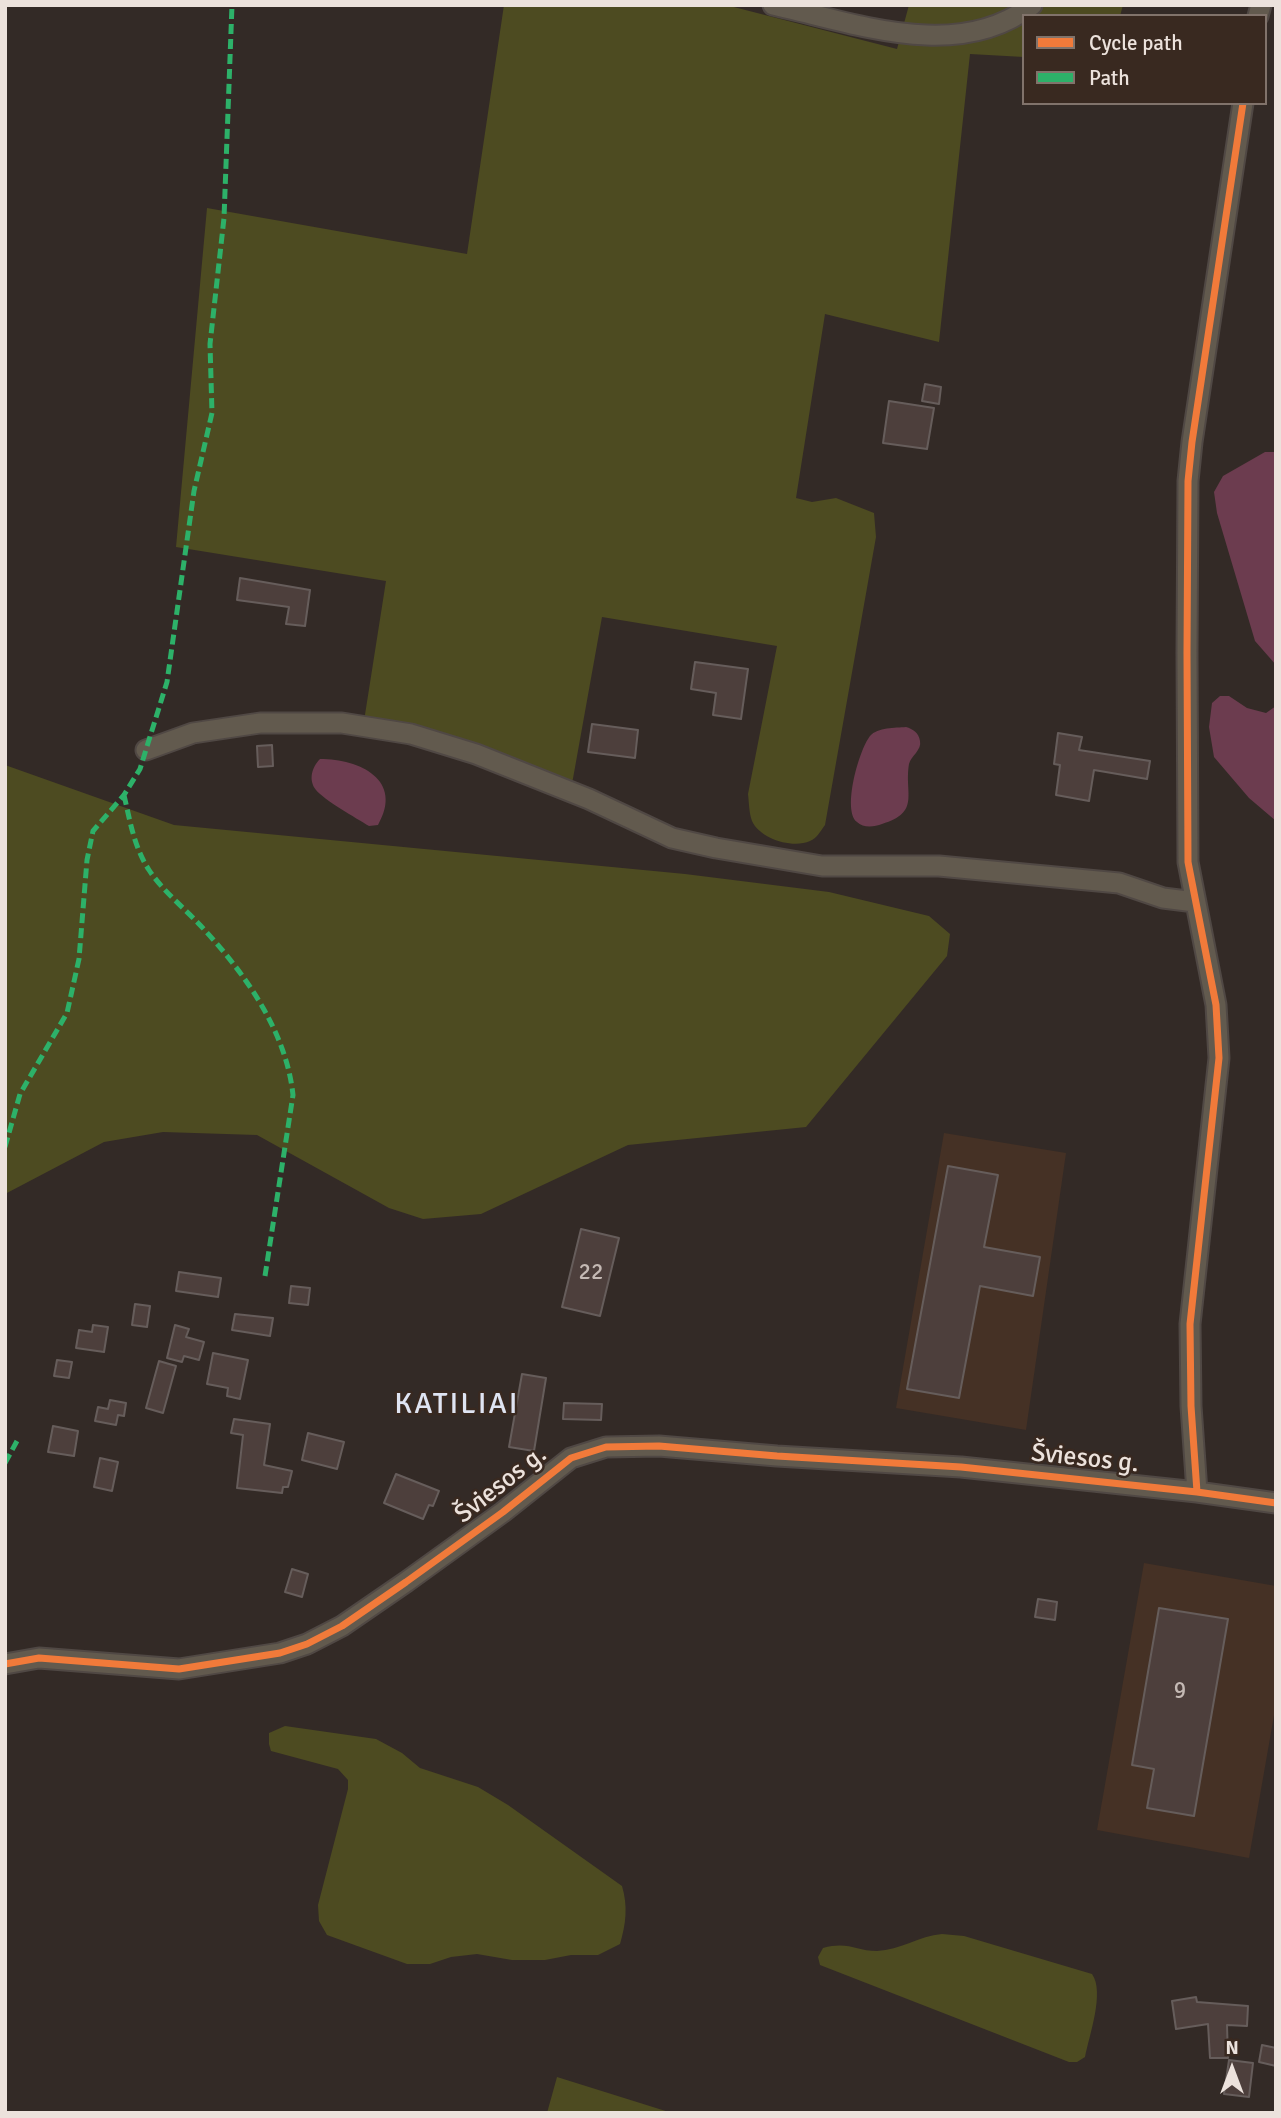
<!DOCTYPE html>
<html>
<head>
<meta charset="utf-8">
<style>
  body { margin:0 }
  #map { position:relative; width:1281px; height:2118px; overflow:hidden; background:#332a26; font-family:Signika,sans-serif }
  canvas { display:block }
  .frame { position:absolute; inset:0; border:7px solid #ece2dc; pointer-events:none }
  .legend { position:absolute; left:1022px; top:14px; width:245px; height:91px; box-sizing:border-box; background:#392920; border:2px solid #81736b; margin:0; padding:9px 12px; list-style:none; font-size:21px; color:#ece2dc }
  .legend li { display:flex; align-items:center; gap:14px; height:35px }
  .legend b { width:35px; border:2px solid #81736b }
  .north { position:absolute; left:1197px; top:2034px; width:70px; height:70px; -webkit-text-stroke:5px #392920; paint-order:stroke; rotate:0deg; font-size:19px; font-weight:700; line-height:28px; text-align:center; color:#ece2dc }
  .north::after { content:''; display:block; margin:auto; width:24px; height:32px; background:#ece2dc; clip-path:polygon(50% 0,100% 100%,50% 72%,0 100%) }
</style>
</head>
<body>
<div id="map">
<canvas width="1281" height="2118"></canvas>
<div class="frame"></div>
<ul class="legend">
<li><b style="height:9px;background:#f17a3a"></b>Cycle path</li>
<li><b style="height:9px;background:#2db169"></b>Path</li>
</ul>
<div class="north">N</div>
</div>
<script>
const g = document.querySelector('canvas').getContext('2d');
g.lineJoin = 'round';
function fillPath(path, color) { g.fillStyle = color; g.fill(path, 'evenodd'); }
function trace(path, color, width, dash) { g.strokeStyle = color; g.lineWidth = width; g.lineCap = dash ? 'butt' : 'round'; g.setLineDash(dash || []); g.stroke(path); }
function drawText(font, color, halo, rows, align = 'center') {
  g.font = font + ' Signika,sans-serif'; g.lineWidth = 5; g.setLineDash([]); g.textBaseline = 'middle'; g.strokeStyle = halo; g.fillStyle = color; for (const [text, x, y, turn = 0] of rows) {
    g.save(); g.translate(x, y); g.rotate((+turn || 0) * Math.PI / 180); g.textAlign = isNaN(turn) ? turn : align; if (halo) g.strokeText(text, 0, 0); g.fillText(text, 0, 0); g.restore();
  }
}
fillPath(new Path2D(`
  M944,1133L1066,1153L1026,1430L896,1408Z
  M1144,1563L1276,1586V1704L1249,1858L1097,1830Z`), '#453125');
fillPath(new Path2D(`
  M504,5H726L897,49L909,5H1123L1120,16H1024V57L970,54L939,342L825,314L796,498L812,502L836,498L874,513L876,537L825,825C820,832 817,838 810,841C793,849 760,839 752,821C749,813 749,802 748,794L777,646L602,617L572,784L364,721L386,581L176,547L207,208L467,254Z
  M5,765L174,825L685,874L829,892L929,916L950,934L947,956L806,1127L628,1145L481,1214L423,1219L389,1208L257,1135L163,1132L104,1142L5,1194Z
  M285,1726L376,1739L402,1753L420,1768L478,1787L508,1805L622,1886C628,1906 626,1924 620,1944L598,1955H571L545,1960H512L477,1954L451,1957L430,1964H407L327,1935L319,1921L318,1905L348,1789V1780L338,1769L271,1751L269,1744V1733Z
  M942,1934L964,1936L1092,1974C1105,1992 1089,2036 1085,2057L1077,2062H1069L820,1965L818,1957L823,1948C848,1941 856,1951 877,1951C900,1950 919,1936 942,1934Z
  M557,2077L672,2113H547Z`), '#4d4b21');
fillPath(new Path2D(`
  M1265,452H1276V665L1255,641L1217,513L1214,492L1223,476Z
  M1220,696H1229L1247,708L1266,713L1276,706V821L1249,798L1214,757L1209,727L1212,703Z
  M906,727C913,729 919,733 920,741C922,750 911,756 909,764C904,794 921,812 882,824C874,827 863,828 857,822C842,810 859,750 870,736C878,727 895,728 906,727Z
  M320,759C360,759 404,780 378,825L369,826C356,818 324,800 316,790C308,780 312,767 320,759Z`), '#6c3c4f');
const building = new Path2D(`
  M925,384L941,387L939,404L922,401Z
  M889,401L934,408L927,449L883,443Z
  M240,578L310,590L305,626L286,624L289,607L237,600Z
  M695,662L748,669L741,719L713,715L716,693L691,689Z
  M592,724L638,730L635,758L588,752Z
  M1058,733L1082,737L1079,750L1150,761L1147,779L1094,770L1089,801L1056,795L1060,765L1054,764Z
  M272,745L273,766L258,767L257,746Z
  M948,1166L998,1175L984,1247L1040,1257L1033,1296L980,1286L959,1398L907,1389Z
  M581,1229L619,1238L600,1316L562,1307Z
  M179,1272L221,1278L218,1297L176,1291Z
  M291,1286L310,1288L308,1305L289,1303Z
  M135,1304L150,1306L147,1327L132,1325Z
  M235,1314L273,1318L270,1336L232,1330Z
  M93,1325L108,1327L104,1352L76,1348L79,1330L92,1332Z
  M175,1325L189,1329L186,1337L204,1342L199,1360L184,1356L182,1362L167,1358Z
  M213,1353L248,1360L240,1399L227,1396L228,1388L207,1384Z
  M57,1360L72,1362L69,1378L54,1376Z
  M159,1361L176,1366L163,1413L146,1408Z
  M522,1374L546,1378L534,1451L509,1447Z
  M110,1400L126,1403L124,1416L118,1415L116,1425L95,1421L98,1407L108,1409Z
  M564,1403L602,1404L601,1420L563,1419Z
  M234,1419L270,1424L264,1465L292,1471L288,1487H283L282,1493L237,1488L243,1435L231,1433Z
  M53,1426L78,1431L74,1456L48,1452Z
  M308,1433L344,1442L337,1469L302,1460Z
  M100,1458L118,1462L112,1491L94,1487Z
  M396,1474L439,1491L433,1506L429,1505L423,1519L384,1503Z
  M292,1569L308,1574L302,1597L285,1592Z
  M1038,1599L1057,1602L1055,1620L1035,1617Z
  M1159,1608L1228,1619L1194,1816L1147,1808L1154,1769L1132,1765Z
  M1196,1997L1197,2002L1248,2006L1247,2026L1227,2025L1228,2058H1210L1208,2024L1176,2029L1172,2001Z
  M1262,2045L1276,2048V2066L1259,2062Z
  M1229,2060L1253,2063L1249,2097L1224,2094Z`);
fillPath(building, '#4d3f3c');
trace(building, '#665d5b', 2);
const street = new Path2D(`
  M773,5C855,23 958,63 1032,5
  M1258,16L1261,5
  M146,750L193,733L260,723H342L411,734L476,754L589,799L672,838L716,848L822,866H939L1119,883L1163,898L1195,902
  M1197,1492L1191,1406L1190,1324L1219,1058L1216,1005L1188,862L1187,653L1188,481L1192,442L1243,103
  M5,1664L39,1658L179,1669L280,1653L307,1644L342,1626L406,1582L503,1512L571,1458L606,1447L659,1446L777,1456L961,1467L1197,1492L1276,1503`);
trace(street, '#504844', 23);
trace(street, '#625a4e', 19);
trace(new Path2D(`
  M124,795C130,821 134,847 149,870C162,890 184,908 200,925C244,972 286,1030 293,1095L265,1276
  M5,1147L20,1094L67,1013L79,959L87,860L93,831L124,795L140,769L167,682L194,491L212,413L210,344L224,218L232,5
  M5,1463L17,1441`), '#2db169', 5, [10, 5]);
trace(new Path2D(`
  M1197,1492L1191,1406L1190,1324L1219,1058L1216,1005L1188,862L1187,653L1188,481L1192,442L1243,103
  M5,1664L39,1658L179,1669L280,1653L307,1644L342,1626L406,1582L503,1512L571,1458L606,1447L659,1446L777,1456L961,1467L1197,1492L1276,1503`), '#f17a3a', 7);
drawText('23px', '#c4b9b4', null, [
  ["22",591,1273],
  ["9",1180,1692]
]);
drawText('26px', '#ece2dc', '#392920', [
  ["Šviesos g.",1085,1459,6],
  ["Šviesos g.",501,1485,-38]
]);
g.letterSpacing = '2px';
drawText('30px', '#dfe4f2', '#392920', [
  ["KATILIAI",457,1405]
]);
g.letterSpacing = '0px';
</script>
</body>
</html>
